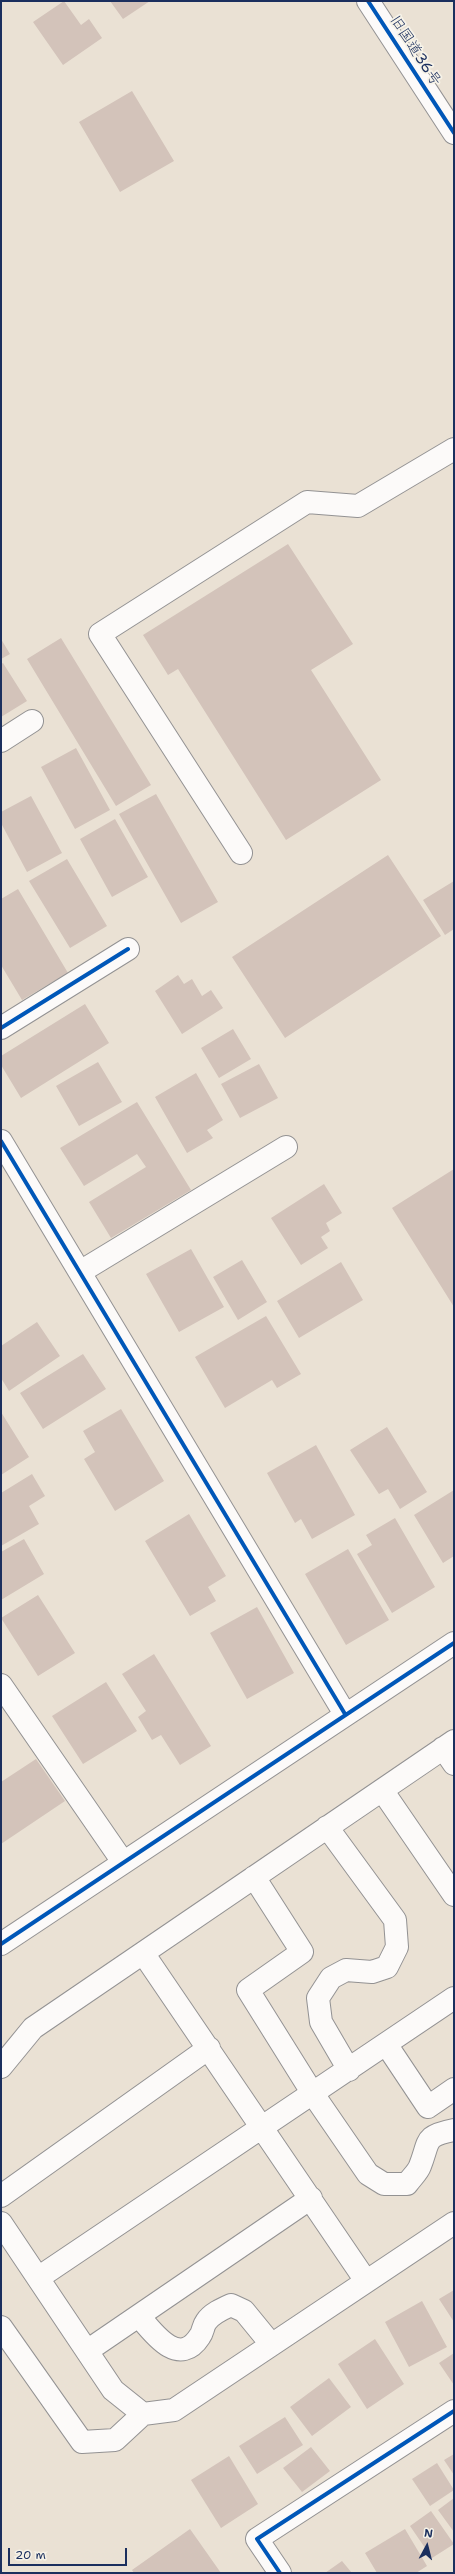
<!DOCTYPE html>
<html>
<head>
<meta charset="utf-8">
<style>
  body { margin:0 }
  #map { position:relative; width:455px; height:2574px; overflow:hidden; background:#eae1d4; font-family:"Shantell Sans",sans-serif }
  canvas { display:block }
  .frame { position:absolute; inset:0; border:2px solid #1b2f5e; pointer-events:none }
  .north { position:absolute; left:407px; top:2526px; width:40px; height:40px; -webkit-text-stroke:3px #f7f3e8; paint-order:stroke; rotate:7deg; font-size:11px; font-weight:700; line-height:16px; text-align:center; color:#1b2f5e }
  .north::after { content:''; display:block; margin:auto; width:14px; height:18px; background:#1b2f5e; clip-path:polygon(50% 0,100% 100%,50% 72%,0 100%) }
  .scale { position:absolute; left:8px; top:2548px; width:119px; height:18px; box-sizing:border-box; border:2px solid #1b2f5e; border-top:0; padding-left:5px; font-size:12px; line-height:14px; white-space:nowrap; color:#1b2f5e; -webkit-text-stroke:3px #f7f3e8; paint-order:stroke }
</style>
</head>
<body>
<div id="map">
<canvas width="455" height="2574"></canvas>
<div class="frame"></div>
<div class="north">N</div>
<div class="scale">20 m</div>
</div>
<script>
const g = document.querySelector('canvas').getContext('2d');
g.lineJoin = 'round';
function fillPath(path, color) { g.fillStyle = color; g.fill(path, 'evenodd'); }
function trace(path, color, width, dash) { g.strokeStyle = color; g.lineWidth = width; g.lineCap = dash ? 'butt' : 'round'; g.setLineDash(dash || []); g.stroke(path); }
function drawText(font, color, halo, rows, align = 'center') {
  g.font = font + ' "Shantell Sans","Klee One",sans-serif'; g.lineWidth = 3.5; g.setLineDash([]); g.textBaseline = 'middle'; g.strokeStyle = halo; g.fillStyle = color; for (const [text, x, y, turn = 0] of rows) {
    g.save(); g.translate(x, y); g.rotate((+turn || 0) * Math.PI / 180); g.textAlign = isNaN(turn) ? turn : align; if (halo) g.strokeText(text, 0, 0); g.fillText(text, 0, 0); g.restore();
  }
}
fillPath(new Path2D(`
  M64,1L81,25L89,19L102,38L63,65L33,22Z
  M110,1H150L123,19Z
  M132,91L174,161L120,192L79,122Z
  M288,544L353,644L311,670L381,780L286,840L178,669L168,675L143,635Z
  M61,638L151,785L116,806L27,659Z
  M1,639L10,654L1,659Z
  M3,663L27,701L1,717V664Z
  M76,748L110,810L75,829L41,767Z
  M156,794L218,902L181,923L119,814Z
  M31,796L62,853L27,872L1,823V812Z
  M115,819L148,877L112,897L80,839Z
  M388,855L441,936L285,1038L232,957Z
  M67,859L107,926L70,948L29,881Z
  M454,881V929L445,935L423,900Z
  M18,889L68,973L22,1000L1,965V899Z
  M178,975L184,984L192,979L202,996L211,990L223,1008L182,1034L155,991Z
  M85,1004L109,1043L21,1098L1,1065V1056Z
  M233,1029L251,1059L219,1078L201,1048Z
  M98,1062L122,1102L79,1126L56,1086Z
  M259,1064L278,1098L240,1118L221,1084Z
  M196,1073L223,1120L207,1130L213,1138L187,1153L155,1097Z
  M137,1102L191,1190L111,1238L89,1202L146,1167L137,1154L84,1186L60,1148Z
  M454,1169V1307L392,1208Z
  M324,1184L342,1213L326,1223L330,1231L321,1237L328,1248L301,1265L271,1218Z
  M191,1249L224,1307L179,1332L146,1274Z
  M242,1260L267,1302L238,1320L213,1277Z
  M341,1262L363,1300L299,1338L277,1301Z
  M266,1316L301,1374L277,1388L272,1380L225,1408L195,1357Z
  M37,1322L60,1356L9,1391L1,1378V1346Z
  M83,1354L106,1389L43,1429L20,1393Z
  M121,1409L164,1481L115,1511L84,1459L95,1452L83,1431Z
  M1,1412L29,1457L1,1475Z
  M387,1427L427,1492L400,1509L388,1489L379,1494L350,1450Z
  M316,1445L355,1515L312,1539L301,1519L295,1523L267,1473Z
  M32,1474L45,1496L29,1506L39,1524L1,1546V1493Z
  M454,1490V1556L443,1563L414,1515Z
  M189,1514L226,1576L208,1587L216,1601L190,1616L145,1541Z
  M395,1518L435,1587L392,1613L357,1554L372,1545L366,1535Z
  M24,1539L44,1574L1,1600V1552Z
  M348,1549L389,1620L346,1645L305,1574Z
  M38,1595L75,1653L38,1676L1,1618Z
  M257,1607L294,1673L247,1699L210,1633Z
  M154,1654L211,1746L180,1765L161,1735L152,1740L138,1717L146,1711L122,1674Z
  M106,1682L137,1731L83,1764L52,1716Z
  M36,1759L65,1801L1,1844V1782Z
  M454,2290V2322L439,2299Z
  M422,2301L447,2347L409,2367L385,2322Z
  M375,2339L404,2384L367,2409L338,2364Z
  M454,2353V2385L439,2363Z
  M329,2378L351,2407L312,2436L290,2407Z
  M285,2417L303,2445L257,2474L239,2446Z
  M311,2447L330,2471L302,2492L283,2468Z
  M454,2454V2475L444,2460Z
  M229,2456L258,2504L221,2528L191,2480Z
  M437,2463L454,2490L430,2506L412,2479Z
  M454,2498V2532L438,2510Z
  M431,2511L454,2544L432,2558L410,2526Z
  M190,2529L221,2573H134L132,2570Z
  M405,2529L427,2566L416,2573H377L365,2553Z
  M342,2561L352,2573H325Z`), '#d3c3ba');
const minor = new Path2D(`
  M368,1L454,133
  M1,741L32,721
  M241,853L100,634L307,502L358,506L454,449
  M1,1028L128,949
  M1,1141L345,1714
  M80,1272L286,1147
  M1,1685L123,1862
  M443,1748L454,1764
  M382,1790L454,1895
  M327,1827L395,1920L397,1947L387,1967L372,1972L346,1970L331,1978L318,1998L321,2022L349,2070
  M254,1877L302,1952L248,1990L313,2094L368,2174L384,2184H407C411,2178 418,2172 420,2166C430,2141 423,2136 454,2130
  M1,1944L454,1643
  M143,1953L366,2281
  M386,2044L428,2107L454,2089
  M1,2067L33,2028L454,1741
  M1,2196L209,2048
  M1,2223L113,2390L143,2414L174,2410L454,2223
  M38,2278L454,1998
  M139,2316C153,2333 179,2369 200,2336C203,2332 203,2326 206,2322C211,2314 222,2309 231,2305L244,2311L271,2344
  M1,2327L82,2442L115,2440L143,2414
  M87,2351L311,2198
  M280,2573L257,2539L454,2411`);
trace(minor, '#939293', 24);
trace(minor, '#fcfaf9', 22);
trace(new Path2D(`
  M368,1L454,133
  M1,1028L128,949
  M1,1141L345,1714
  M1,1944L454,1643
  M280,2573L257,2539L454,2411`), '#0057b8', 4);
drawText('15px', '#1b2f5e', '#f7f3e8', [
  ["旧国道36号",415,51,57]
]);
</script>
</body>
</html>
